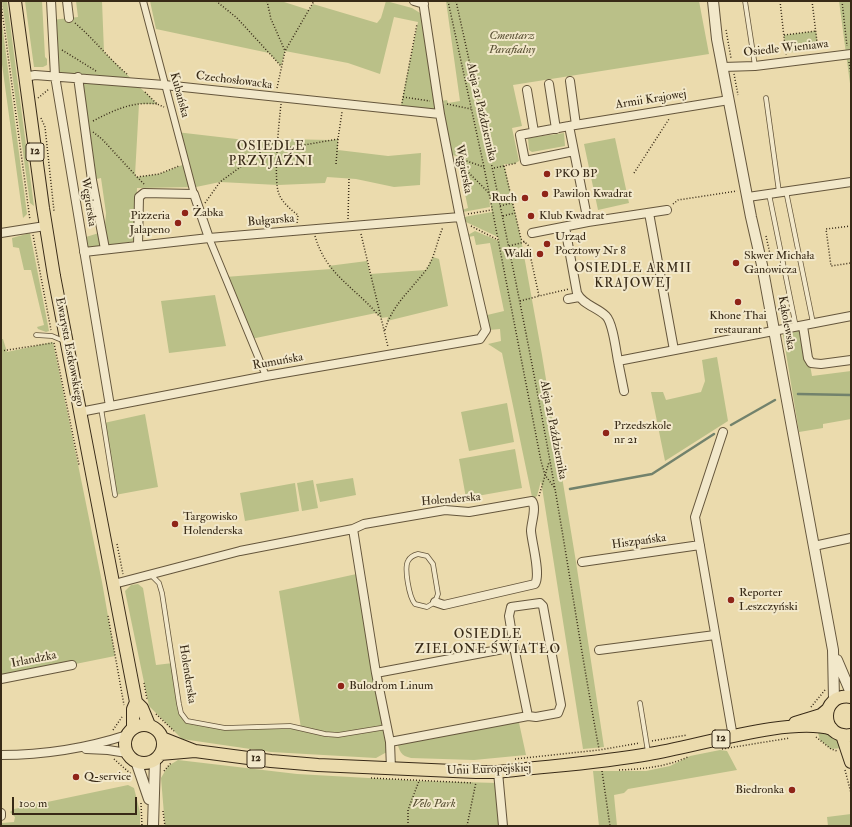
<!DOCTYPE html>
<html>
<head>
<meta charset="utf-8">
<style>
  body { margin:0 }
  #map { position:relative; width:852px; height:827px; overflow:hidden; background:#ebdbad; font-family:"IM FELL Double Pica",serif }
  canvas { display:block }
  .frame { position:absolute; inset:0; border:2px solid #382a17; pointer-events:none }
  .scale { position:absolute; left:12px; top:797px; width:125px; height:18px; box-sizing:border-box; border:2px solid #382a17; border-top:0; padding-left:5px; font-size:12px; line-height:14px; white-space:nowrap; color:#382a17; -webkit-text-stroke:3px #f2e8ca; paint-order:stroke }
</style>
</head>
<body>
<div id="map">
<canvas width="852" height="827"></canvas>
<div class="frame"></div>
<div class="scale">100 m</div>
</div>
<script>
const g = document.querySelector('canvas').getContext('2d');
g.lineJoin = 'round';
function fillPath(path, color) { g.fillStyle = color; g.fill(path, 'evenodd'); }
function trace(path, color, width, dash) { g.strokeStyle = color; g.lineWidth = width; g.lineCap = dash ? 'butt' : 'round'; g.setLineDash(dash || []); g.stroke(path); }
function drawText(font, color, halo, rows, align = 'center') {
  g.font = font + ' "IM FELL Double Pica",serif'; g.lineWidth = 4; g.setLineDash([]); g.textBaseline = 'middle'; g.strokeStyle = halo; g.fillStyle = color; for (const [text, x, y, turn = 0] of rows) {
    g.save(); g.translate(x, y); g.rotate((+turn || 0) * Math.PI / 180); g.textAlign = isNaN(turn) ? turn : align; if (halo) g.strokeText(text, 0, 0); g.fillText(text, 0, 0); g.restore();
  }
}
fillPath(new Path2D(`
  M2,1H7L34,206L30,203Z
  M25,1H42L45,57L47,59V65L43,67H34Z
  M76,1H102L104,52L157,104H139L135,175L137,177L159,174L185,164L176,132L271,143L278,139L331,140L338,139V150L388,156L421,153L420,185L394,187L356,179L327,177L325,183L278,185L220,182L196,187L137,188L135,241L87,249L86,237L102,232V229L105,226L106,213L101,178L92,180L78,77L55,76L52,20L78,17Z
  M150,1H281L309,10L313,4L377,23L381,18L386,1L412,8L420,13L423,1L439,102L445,104L441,101L447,100L448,103L460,101L446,1H699L709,54L513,85L522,126L512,128L519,161L514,164H504L521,239L542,355L576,562L604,747L583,749L541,481L537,496L534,498L532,497L502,353L488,344L501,341L500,329L489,330L483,316L504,311L490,243L476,245L474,236L468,237V235L475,231L499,241L498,237L466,222L464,217L492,212L489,195L490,207L463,212L462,210L468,208L457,156L451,155L440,114L400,110L418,22L394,17L380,74L348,63L285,51L281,66L269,53L156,29Z
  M839,1H851V91Z
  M1,16L27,214L23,218L1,57Z
  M816,31L818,49L786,53L784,35Z
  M564,133L565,146L532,152L529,150L528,138Z
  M615,138L629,203L598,210L584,144Z
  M30,233L49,331L46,332L38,329L37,327L44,325L31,270H24L19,248L13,247L12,238Z
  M433,257L439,259L448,306L387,321L388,317L381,318L376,313L251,339L225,277L331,269L328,266L367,261L370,274L426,270Z
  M215,295L226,346L169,353L161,301Z
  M803,326L812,376L851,371V419L823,424V428L799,432L782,329Z
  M1,339H3L7,352L53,342L102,582L115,656L1,679Z
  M717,357L728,421L665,461L651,392H663L666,400L701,392L705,381L702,360Z
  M507,403L514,442L469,451L461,412Z
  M145,414L158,487L115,495L104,423Z
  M515,449L522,488L466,498L459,459Z
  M353,478L356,495L320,502L316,484Z
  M313,480L318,508L302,511L297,483Z
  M295,483L299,511L245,521L240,493Z
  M361,573L391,753H385L376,758L271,752L182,739L149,706L125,591L131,585L138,584L143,588L156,665L173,663L179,704L187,721L225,728H301L279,591Z
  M518,718L526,755L474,760L411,758C401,756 399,751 397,741Z
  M817,729C828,732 837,738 843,748L831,749L820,740Z
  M720,750L727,751L737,770L628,789L624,793L614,795L617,826H599L593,771H646L670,766L690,756Z
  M178,760L297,774L422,781L498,783L503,826H165L161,778L168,766Z
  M128,785L134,788L140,812V826H1V816L2,823L14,822L15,817L10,812L14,809Z
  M851,814V826H828L827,817Z`), '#bac088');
trace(new Path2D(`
  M798,394L851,395
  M731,425L775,400
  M570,489L652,474L714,434`), '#72826c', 2.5);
const service = new Path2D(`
  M745,1L755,66
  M766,98L779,192
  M786,191L813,323
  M769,194L796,327
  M36,335L52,336L64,341
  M101,408L115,495
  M418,554L427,556L433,564L438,594L435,602L427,607L415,604C409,597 404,568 408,561C410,557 414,555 418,554Z
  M151,575L159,583L162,593L179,704L181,713L187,721L225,728L290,726L325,734L338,735L387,727
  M640,703L648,752`);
const pedestrian = new Path2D(`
  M143,1L194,194
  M209,238L266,376`);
const minor = new Path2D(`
  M51,1L55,76L110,406
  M67,1L69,18
  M414,1L424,4
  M723,67L755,66L851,54
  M25,77L35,75L164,85L440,114
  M78,77L92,180L105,249
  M570,81L576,125
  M549,84L556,129
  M527,90L534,132
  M569,126L520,135L525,161L574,151
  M748,197L851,182
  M649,213L674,350
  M588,222L667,210
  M565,227L577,293C583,305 597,307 606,316C613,323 616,351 618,361L851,316
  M1,233L45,226
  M532,233L588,222L569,126L729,100
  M138,245L139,197L144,193L194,194L209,238
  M84,252L209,238L460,217
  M568,299L579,297
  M803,326L808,358L811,363L821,364L851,360
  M618,361L624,391
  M80,412L266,376L480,339L486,330L460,217L440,114L423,1
  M723,432L695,517L733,737
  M814,546L851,538
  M582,562L700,545
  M114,584L240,551L353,529
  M599,650L715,635
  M376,673L514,647L528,716L536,717L558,713L561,705L543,606L540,603L511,607L509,616L514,647
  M1,679L72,665
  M390,742L528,716
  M86,749L108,750L127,753
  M1,755C43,755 87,748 127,735
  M391,769L390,742L376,673L353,529L364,524L445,510L469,512L532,501C537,508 531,523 531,531C532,544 541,574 535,584L444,605L435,602
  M498,772L503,826
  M1,813V816`);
const tertiary = new Path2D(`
  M713,1L717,39L751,217L762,265L833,650L834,700
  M837,660L851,693
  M136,761L149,799
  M153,826L155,760`);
const primary = new Path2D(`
  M15,1L43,208L54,276L136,702L142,708L149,725
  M851,697C819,692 819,740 851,735
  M795,723L821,715L827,710
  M125 744a19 19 0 1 1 38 0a19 19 0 1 1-38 0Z
  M133,728V709L136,702
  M842,735L851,762
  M162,738L195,751L271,761L318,765L476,772H498C548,766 599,763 649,754C695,747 790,716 832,729
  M160,754L195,751`);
trace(service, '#65563c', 5.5);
trace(pedestrian, '#65563c', 8);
trace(minor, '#65563c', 10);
trace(tertiary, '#65563c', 12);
trace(primary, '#382a17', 14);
trace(new Path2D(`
  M216,1L237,18L281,66
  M267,1L271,19L285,51
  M448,1L484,167L541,461L545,475L554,487
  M456,1C492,163 526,325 555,489C570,576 583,663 599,749
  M780,1L786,55
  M812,1L818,50
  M842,1L847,46
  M1,3L30,220
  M75,23C94,39 108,58 127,74
  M726,30L731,58
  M784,35L816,31
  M62,50L96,71
  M849,62L851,74
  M734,74L738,95
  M277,88L285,51L314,1
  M145,92L157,104L164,107
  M403,97L430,101
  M38,98L49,89
  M402,103L417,24
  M281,104C279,122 273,181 279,194C282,202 291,210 298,215L297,223
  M447,104L471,109
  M41,118L45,127L54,211
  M93,121C114,110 133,101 157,104
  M93,132L102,139L137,177L159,174L179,166
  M260,151L287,148L338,139L342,112
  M458,158L484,167
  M458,162L489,193
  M336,164L338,139
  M504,166L521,239L528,245L539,296L569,289
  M494,168L517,163
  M634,173L669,119
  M137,177L144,184
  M205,203L220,182L277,140
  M673,204L678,200L737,191
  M500,206L512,203
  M468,214L491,210
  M503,216L515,213
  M348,219L349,179
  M471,226L498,240
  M851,226L826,229L831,266L851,263
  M361,234L388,347
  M33,235L51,330
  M315,236C326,275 355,287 379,316
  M766,236L770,254
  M509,246L525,242
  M520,301L539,296
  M385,330C392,305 411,290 426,270C435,257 437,241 443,227
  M54,343L79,465
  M1,351L52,343
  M539,496L549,462
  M117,544L123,574
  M108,616L124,705
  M144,683L147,699
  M811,707L825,690
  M156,714L174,731
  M113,730L122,717
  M816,737L831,749L837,751
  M652,741L687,735
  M722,749L790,738
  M114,759L131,774
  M515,759L599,750L640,743
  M619,770C644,769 665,767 688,757
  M845,770L851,793
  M164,771L171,763
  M602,771L610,826
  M371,778L473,783
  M141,803L142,826
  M163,811L165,826
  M408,826V810L419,781
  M467,826L476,782`), '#382a17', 1.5, [1, 2]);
trace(service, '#f2e8ca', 4);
trace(pedestrian, '#f2e8ca', 6);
trace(minor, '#f2e8ca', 8);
trace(tertiary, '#f2e8ca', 10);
trace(primary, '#ebdbad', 12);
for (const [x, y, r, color] of [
  [547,174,4,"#8f2418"],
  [545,194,4,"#8f2418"],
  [525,198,4,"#8f2418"],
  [185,213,4,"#8f2418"],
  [531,216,4,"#8f2418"],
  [178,223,4,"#8f2418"],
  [547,244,4,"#8f2418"],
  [540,254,4,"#8f2418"],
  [736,263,4,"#8f2418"],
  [738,302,4,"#8f2418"],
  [606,433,4,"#8f2418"],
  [175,524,4,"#8f2418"],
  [731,600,4,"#8f2418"],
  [341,686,4,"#8f2418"],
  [76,777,4,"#8f2418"],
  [792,790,4,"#8f2418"]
]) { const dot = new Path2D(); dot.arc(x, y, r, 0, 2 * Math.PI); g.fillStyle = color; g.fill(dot); trace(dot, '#f2e8ca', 1.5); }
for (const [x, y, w] of [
  [35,152,18],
  [721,739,18],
  [256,759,18]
]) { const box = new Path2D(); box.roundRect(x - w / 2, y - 9, w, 18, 3); g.fillStyle = '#f2e8ca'; g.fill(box); trace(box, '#382a17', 1); }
drawText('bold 11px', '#382a17', null, [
  ["12",35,152],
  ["12",721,739],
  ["12",256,759]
]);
drawText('italic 12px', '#585033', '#f2e8ca', [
  ["Cmentarz",512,36],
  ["Parafialny",512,50],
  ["Velo Park",434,804]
]);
drawText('12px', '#382a17', '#f2e8ca', [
  ["Osiedle Wieniawa",786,49,-6],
  ["Czechosłowacka",234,81,7],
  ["Kubańska",179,95,75],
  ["Armii Krajowej",651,100,-9],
  ["Aleja 21 Października",481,112,77],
  ["Węgierska",463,169,79],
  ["Węgierska",88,202,81],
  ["Bułgarska",271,221,-5],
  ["Kąkolewska",786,323,80],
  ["Ewarysta Estkowskiego",69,352,79],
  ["Rumuńska",278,362,-10],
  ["Aleja 21 Października",553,430,79],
  ["Holenderska",451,500,-5],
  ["Hiszpańska",639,542,-8],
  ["Irlandzka",34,660,-11],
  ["Holenderska",187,674,81],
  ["Unii Europejskiej",489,770,-2]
]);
drawText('12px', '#382a17', '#f2e8ca', [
  ["PKO BP",555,174],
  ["Pawilon Kwadrat",553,194],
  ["Ruch",517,198,"right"],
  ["Żabka",193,213],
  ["Pizzeria",170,216,"right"],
  ["Jalapeno",170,230,"right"],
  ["Klub Kwadrat",539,216],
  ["Urząd",555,237],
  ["Pocztowy Nr 8",555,251],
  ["Waldi",532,254,"right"],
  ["Skwer Michała",744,256],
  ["Ganowicza",744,270],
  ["Khone Thai",738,316,"center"],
  ["restaurant",738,330,"center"],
  ["Przedszkole",614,426],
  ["nr 21",614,440],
  ["Targowisko",183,517],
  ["Holenderska",183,531],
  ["Reporter",739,593],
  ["Leszczyński",739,607],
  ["Bulodrom Linum",349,686],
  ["Q-service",84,777],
  ["Biedronka",784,790,"right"]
], 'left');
g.letterSpacing = '1px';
drawText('13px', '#382a17', '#f2e8ca', [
  ["OSIEDLE",271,147],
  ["PRZYJAŹNI",271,162],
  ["OSIEDLE ARMII",633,269],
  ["KRAJOWEJ",633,284],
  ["OSIEDLE",488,635],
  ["ZIELONE ŚWIATŁO",488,650]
]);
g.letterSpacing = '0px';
</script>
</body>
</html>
